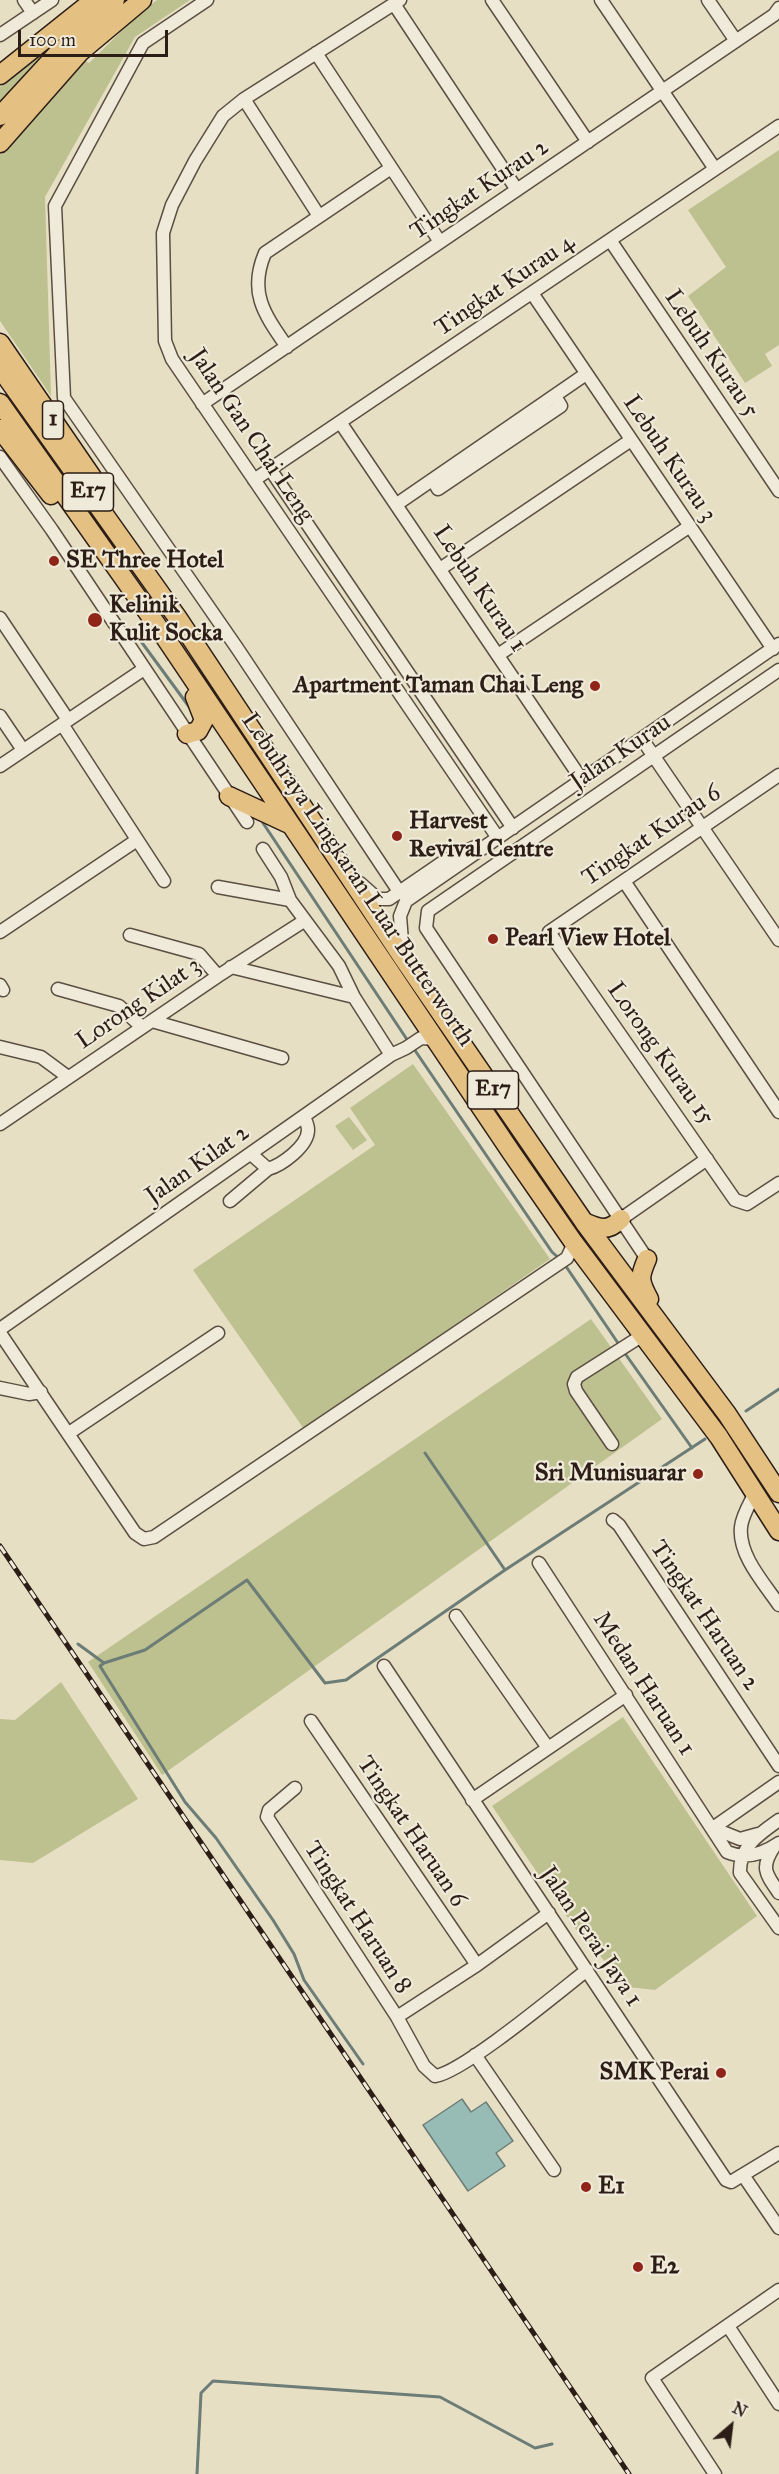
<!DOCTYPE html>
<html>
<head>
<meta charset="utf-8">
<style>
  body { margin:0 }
  #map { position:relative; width:779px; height:2474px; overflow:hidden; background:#e7dfc4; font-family:"IM FELL Great Primer",serif }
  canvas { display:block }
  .north { position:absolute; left:701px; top:2396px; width:60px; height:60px; -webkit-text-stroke:4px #efead9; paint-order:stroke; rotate:28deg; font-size:16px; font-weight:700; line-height:24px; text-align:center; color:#2c1d16 }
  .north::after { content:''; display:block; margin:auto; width:21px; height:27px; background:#2c1d16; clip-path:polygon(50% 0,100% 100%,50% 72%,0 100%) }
  .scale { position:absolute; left:18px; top:30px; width:150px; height:27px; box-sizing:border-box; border:3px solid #2c1d16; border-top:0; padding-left:8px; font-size:18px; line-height:21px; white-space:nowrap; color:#2c1d16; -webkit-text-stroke:4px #efead9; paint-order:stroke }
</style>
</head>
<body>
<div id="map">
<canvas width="779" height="2474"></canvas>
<div class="north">N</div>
<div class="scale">100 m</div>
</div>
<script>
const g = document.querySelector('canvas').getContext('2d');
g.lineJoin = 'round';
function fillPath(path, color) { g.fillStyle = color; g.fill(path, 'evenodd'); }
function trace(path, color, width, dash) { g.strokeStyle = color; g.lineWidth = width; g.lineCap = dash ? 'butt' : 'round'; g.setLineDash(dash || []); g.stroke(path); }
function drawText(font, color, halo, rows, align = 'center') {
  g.font = font + ' "IM FELL Great Primer",serif'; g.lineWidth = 4.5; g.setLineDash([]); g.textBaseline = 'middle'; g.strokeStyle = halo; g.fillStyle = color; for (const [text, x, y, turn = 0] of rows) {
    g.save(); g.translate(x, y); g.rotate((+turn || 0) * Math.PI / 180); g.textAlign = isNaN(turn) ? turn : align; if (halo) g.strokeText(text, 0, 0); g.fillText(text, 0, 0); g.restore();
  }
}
fillPath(new Path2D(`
  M157,0H190L135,37L45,197L51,396L0,321V87L55,43L89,63L143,10Z
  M779,150V345L765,354L772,366L745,383L688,296L726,267L688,210Z
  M413,1064L550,1259L304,1429L193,1270L375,1145L350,1108Z
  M349,1117L367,1140L353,1150L335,1126Z
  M591,1319L662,1419L162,1775L88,1662Z
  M61,1682L138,1799L33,1863L0,1860V1719L15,1720Z
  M623,1717L757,1916L655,1990L628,1987L574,1927L492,1806Z`), '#bdc08f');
const water = new Path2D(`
  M462,2099L471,2112L486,2102L513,2141L496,2153L505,2166L468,2191L423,2125Z`);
fillPath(water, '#97bcb6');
trace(water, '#6c7c76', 1.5);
trace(new Path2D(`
  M140,640L190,708
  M263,823L408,1041
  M412,1046L552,1252L561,1260
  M565,1265L620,1346
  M624,1352L692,1448
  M746,1411L779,1389
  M425,1453L505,1570
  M78,1644L104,1663L145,1650L247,1580L325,1683L346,1680L505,1570L705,1439
  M104,1663L100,1666L185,1802L216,1838L273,1920L294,1954L304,1980L363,2064
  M197,2474L201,2393L213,2381L440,2397L535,2448L552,2444`), '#6c7c76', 3);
const minor = new Path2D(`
  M24,0L33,13
  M207,0L143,43L55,206L64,398L237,648L400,893
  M400,0L244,99L223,116L195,161L172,205L163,233L165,341L172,359L498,838
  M492,0L588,142
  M601,0L715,169
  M708,0L736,41
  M394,4L517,190
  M0,35L52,0
  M316,53L440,242
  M244,99L319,216
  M610,240L779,491
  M532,293L773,649
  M287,347C265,315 248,293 265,253L391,168
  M202,404L774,15L779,8
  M340,422L582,780
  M0,457L52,530L247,822
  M270,469L513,828
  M254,480L779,126
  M433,480L438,489L561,406L555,396
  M397,504L586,374
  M440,569L631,440
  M0,618L68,720
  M498,655L690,526
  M0,716L23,750
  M62,724L164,881
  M642,739L779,940
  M0,766L144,669
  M779,775L549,932L735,1200L747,1204L779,1183
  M263,849L281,877L290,900L339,966L354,997L391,1055
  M624,881L779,1112
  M360,883L378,899H389L446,860L477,846
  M218,887L290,900
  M0,932L137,840
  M130,935L199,954L218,976
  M403,954L400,916L406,901L779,644
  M231,967L354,997
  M0,985L3,990
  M58,989L119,1006L142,1027
  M152,1021L282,1058
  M0,1047L41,1057L68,1077
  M0,1124L218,976L304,921
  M251,1154L268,1169C282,1165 308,1146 308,1130C308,1125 306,1121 304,1117
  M230,1201L268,1169
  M621,1219L707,1159
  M647,1259L426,928L428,911L779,670
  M0,1329L391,1055L406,1048L421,1038L436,1039
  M0,1333L135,1533L144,1539L154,1537L567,1258L574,1243
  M0,1388L29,1394L41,1392
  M69,1433L218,1333
  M612,1444L576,1391L574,1384L577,1377L643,1335
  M755,1493C750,1503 742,1516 741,1527C738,1555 764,1583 779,1605
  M613,1520L619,1525L779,1766
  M539,1563L727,1852C746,1860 763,1854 779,1843
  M456,1616L548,1748
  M384,1666L726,2180L731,2182L779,2153
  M311,1721L477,1965
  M295,1788L269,1810L267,1817L397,2017L424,2066L435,2076C462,2073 560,1991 587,1970
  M472,1800L626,1695
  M779,1820C759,1834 739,1847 740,1873L779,1928
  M713,1828L779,1782
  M715,1829L740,1839L758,1834
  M774,1847C760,1868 766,1874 779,1893
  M397,2017L477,1965L549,1913
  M475,2055L554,2170
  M743,2175L779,2228
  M728,2326L779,2404
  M715,2474L652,2378L779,2290`);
const highway = new Path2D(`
  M0,75L94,0
  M0,116L57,54L115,0
  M0,143L80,52L142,0
  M0,343L92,477
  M0,368L177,617L403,958L584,1222L727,1414L779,1493
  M0,403L156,624L511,1152L574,1243L719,1437L779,1531
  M0,429L51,495
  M187,734L198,731L204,720L195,697
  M229,796L287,823
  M584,1222C600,1229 608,1232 621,1219
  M647,1259C639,1277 639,1281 649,1299`);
trace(minor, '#5b4e42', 15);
trace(highway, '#2c1d16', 21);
trace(minor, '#efead9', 12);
trace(highway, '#e4c082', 18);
const rail = new Path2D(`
  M0,1546L629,2474`);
trace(rail, '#2c1d16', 5);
trace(rail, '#efead9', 3, [9]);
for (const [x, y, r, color] of [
  [54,561,6,"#8f2418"],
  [95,620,8,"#8f2418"],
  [595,686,6,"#8f2418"],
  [397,836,6,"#8f2418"],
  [493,939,6,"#8f2418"],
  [698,1474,6,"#8f2418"],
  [721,2073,6,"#8f2418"],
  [586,2187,6,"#8f2418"],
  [638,2267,6,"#8f2418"]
]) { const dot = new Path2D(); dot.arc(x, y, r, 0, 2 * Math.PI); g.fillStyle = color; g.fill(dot); trace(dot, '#efead9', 2); }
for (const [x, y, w] of [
  [53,420,21],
  [88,492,51],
  [493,1090,51]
]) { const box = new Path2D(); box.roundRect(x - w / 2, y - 19, w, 38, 4.5); g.fillStyle = '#efead9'; g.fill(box); trace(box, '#2c1d16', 1.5); }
drawText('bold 22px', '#2c1d16', null, [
  ["1",53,420],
  ["E17",88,492],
  ["E17",493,1090]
]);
drawText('24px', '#2c1d16', '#efead9', [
  ["Tingkat Kurau 2",480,190,-34],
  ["Tingkat Kurau 4",505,286,-34],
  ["Lebuh Kurau 5",711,354,56],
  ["Jalan Gan Chai Leng",251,436,56],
  ["Lebuh Kurau 3",669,459,56],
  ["Lebuh Kurau 1",479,589,56],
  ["Jalan Kurau",621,753,-34],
  ["Tingkat Kurau 6",652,836,-34],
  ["Lebuhraya Lingkaran Luar Butterworth",357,880,56],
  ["Lorong Kilat 3",139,1004,-34],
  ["Lorong Kurau 15",660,1054,55],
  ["Jalan Kilat 2",198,1165,-35],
  ["Tingkat Haruan 2",704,1616,56],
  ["Medan Haruan 1",643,1684,57],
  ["Tingkat Haruan 6",411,1832,56],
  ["Tingkat Haruan 8",357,1918,57],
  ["Jalan Perai Jaya 1",590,1937,56]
]);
drawText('bold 24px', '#2c1d16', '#efead9', [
  ["SE Three Hotel",66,561],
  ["Kelinik",109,606],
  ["Kulit Socka",109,634],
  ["Apartment Taman Chai Leng",583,686,"right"],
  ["Harvest",409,822],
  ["Revival Centre",409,850],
  ["Pearl View Hotel",505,939],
  ["Sri Munisuarar",686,1474,"right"],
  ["SMK Perai",709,2073,"right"],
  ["E1",598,2187],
  ["E2",650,2267]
], 'left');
</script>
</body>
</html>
